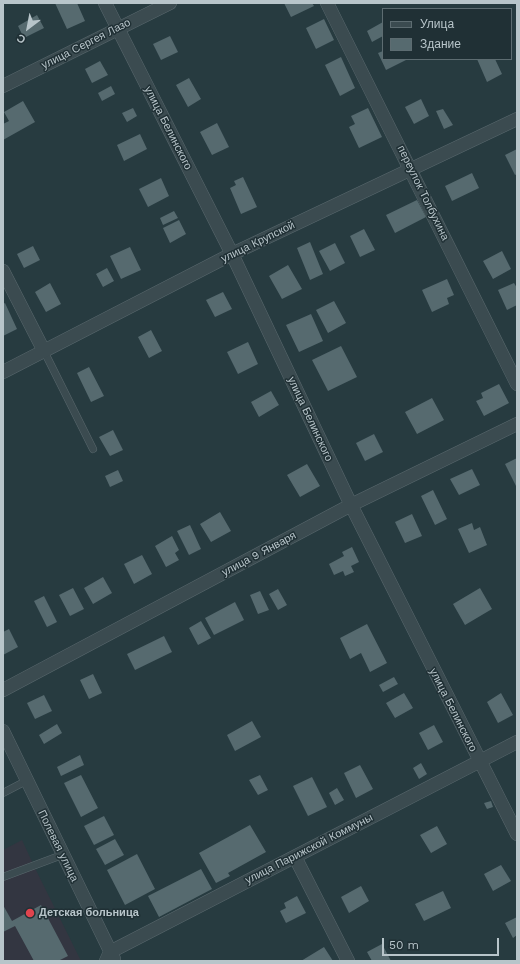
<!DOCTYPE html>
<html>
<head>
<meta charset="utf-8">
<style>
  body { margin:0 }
  #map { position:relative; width:520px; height:964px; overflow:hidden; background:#273b40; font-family:"Work Sans",sans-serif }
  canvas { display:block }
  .frame { position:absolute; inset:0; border:4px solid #b8c5ca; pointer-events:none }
  .legend { position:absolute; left:382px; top:8px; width:130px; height:52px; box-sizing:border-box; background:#203035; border:1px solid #5d6c71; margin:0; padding:5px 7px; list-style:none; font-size:12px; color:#b8c5ca }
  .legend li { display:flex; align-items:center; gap:8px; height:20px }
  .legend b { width:20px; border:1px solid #5d6c71 }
  .north { position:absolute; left:8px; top:8px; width:40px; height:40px; -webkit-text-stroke:3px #203035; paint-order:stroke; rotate:212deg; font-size:11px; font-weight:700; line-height:16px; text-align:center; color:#b8c5ca }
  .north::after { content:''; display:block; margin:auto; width:14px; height:18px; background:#b8c5ca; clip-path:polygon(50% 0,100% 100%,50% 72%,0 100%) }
  .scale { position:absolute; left:382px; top:938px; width:117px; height:18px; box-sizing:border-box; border:2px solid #b8c5ca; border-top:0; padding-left:5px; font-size:12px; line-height:14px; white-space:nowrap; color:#b8c5ca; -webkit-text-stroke:3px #203035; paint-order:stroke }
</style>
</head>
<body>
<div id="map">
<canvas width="520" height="964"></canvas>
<div class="frame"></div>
<ul class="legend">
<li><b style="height:5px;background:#3b4b50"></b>Улица</li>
<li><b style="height:11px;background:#566a6f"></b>Здание</li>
</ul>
<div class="north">С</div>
<div class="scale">50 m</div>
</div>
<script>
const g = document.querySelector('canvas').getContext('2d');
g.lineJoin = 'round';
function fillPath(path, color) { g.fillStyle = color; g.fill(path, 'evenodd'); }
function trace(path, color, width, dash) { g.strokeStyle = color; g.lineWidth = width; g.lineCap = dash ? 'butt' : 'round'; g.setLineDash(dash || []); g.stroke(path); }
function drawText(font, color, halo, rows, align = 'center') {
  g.font = font + ' "Work Sans",sans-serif'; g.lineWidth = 3; g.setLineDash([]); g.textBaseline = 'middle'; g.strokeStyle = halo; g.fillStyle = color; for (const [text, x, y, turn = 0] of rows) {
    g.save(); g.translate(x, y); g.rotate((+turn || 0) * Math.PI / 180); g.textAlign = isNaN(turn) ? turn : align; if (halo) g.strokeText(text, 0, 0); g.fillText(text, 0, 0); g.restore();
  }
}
fillPath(new Path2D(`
  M22,840L34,866L81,961H3V850Z`), '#333641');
fillPath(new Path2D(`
  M55,3H77L85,21L67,29Z
  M284,3H312L314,6L291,17Z
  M37,15L44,28L24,38L18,26Z
  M324,19L334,40L316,49L306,28Z
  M383,22V36L372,42L367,31Z
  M170,36L178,52L161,60L153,44Z
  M383,51V59H408L386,70L378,53Z
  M341,57L355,88L340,96L325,65Z
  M477,59H495L502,74L487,82Z
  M100,61L108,75L92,83L85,69Z
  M189,78L201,99L188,107L176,85Z
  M111,86L115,94L102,101L98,93Z
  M421,99L429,116L414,124L405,107Z
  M23,101L35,122L3,140V124L9,121L4,112Z
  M133,108L137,116L127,122L122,113Z
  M368,108L382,137L359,148L349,127L355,124L351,116Z
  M443,109L453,125L444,129L436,111Z
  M217,123L229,147L212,155L200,132Z
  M140,134L147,149L124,161L117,145Z
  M517,149V174L515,175L505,155Z
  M472,173L479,188L452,201L445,186Z
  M243,177L257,207L241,214L230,188L236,185L234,181Z
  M161,178L169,196L148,207L139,189Z
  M417,200L426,217L395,233L386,215Z
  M174,211L178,218L163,225L160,218Z
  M179,220L186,234L170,243L163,228Z
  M364,229L375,250L360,257L350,236Z
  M310,242L323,274L310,280L297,248Z
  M335,243L345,263L330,271L319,251Z
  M33,246L40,260L24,268L17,254Z
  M130,247L141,270L121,279L110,256Z
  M502,251L511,269L493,279L483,261Z
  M288,265L302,289L282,299L269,276Z
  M107,268L114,281L103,287L96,274Z
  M447,279L454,295L447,298L449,304L432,312L422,290Z
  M50,283L61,304L46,312L35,292Z
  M514,283L517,288V305L507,310L498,290Z
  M223,292L232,309L215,317L206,300Z
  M334,301L346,323L328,333L316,310Z
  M5,303L17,329L3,336V304Z
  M311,314L323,341L299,352L286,325Z
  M151,330L162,351L149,358L138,337Z
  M248,342L258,364L238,374L227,352Z
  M341,346L357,377L328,391L312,360Z
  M89,367L104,396L91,402L77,373Z
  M499,384L509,403L484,416L476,401L483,398L481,393Z
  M271,391L279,405L259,417L251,402Z
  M432,398L444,420L417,434L405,412Z
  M113,430L123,450L110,456L99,437Z
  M374,434L383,452L365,461L356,443Z
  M517,458V488L505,464Z
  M307,464L320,486L300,497L287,475Z
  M472,469L480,485L459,495L450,479Z
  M118,470L123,481L110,487L105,476Z
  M433,490L447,519L435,525L421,496Z
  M220,512L231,531L211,542L200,524Z
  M412,514L422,536L405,543L395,522Z
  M472,523L474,530L480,527L487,545L469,553L458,529Z
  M190,525L201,549L189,555L177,531Z
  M172,536L179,550L175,553L179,560L166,567L155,546Z
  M352,547L359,562L351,566L354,572L345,576L343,571L334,575L329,564L344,556L342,552Z
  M142,555L152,574L134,584L124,564Z
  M103,577L112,593L93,604L84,588Z
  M73,588L84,609L70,616L59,595Z
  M480,588L492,609L465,625L453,604Z
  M278,589L287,605L278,610L269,594Z
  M260,591L269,610L258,614L250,595Z
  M44,596L57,622L47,627L34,601Z
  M235,602L244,620L214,635L205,618Z
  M201,621L211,638L198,645L189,628Z
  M367,624L387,663L370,672L361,653L350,659L340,638Z
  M9,629L18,647L3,655V632Z
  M164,636L172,652L135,670L127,654Z
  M93,674L102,693L89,699L80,680Z
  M394,677L398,684L383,692L379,685Z
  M404,693L413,708L395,718L386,703Z
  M501,693L513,715L498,723L487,702Z
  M44,695L52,711L35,719L27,703Z
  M252,721L261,737L235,751L227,735Z
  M57,724L62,733L44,744L39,735Z
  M434,725L443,742L428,750L419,733Z
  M80,755L84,765L61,776L57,767Z
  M421,763L427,774L419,779L413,768Z
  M360,765L373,789L356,798L344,773Z
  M81,775L98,808L81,817L64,783Z
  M260,775L268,790L258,795L249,780Z
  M312,777L327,807L308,816L293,786Z
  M337,788L344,800L335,805L329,793Z
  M491,801L493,807L487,809L484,803Z
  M104,816L114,835L94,845L84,826Z
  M250,825L266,852L228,873L230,876L216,883L199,853Z
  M437,826L447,844L431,853L420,835Z
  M115,839L124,855L105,865L96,849Z
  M137,854L155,889L125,905L107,870Z
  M501,865L511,881L493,891L484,874Z
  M201,869L212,889L159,917L148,896Z
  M361,886L369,901L349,913L341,897Z
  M443,891L451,908L424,921L415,904Z
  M297,896L306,913L286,923L280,911L286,908L284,903Z
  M3,905L12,921L41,905L68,956L58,961H34L15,926L3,932Z
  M517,917V935L513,938L505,923Z
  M382,944L391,961H372L367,952Z
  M324,947L333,961H301Z`), '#566a6f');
const lane = new Path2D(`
  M44,351L93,449
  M3,793L26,781
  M3,877L62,855`);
const street = new Path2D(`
  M105,3L232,254L351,505L517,834
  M327,3L517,384
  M3,86L170,3
  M3,271L44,351
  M3,372L232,254L517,119
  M3,690L351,505L517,424
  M3,731L114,959
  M295,857L348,961
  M106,961L110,952L517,742`);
trace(lane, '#59686d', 8);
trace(street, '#59686d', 14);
trace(lane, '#3b4b50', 7);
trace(street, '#3b4b50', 13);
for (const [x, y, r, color] of [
  [30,913,5,"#e0444e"]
]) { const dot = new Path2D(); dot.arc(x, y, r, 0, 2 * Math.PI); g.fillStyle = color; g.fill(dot); trace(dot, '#203035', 1.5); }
drawText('11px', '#b8c5ca', '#203035', [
  ["улица Сергея Лазо",86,44,-27],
  ["улица Белинского",168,128,63],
  ["переулок Толбухина",423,193,64],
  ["улица Крупской",258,242,-26],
  ["улица Белинского",310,419,65],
  ["улица 9 Января",259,554,-28],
  ["улица Белинского",453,710,63],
  ["Полевая улица",58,846,64],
  ["улица Парижской Коммуны",309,849,-27]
]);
drawText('bold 11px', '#b8c5ca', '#203035', [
  ["Детская больница",39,913]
], 'left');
</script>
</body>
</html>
